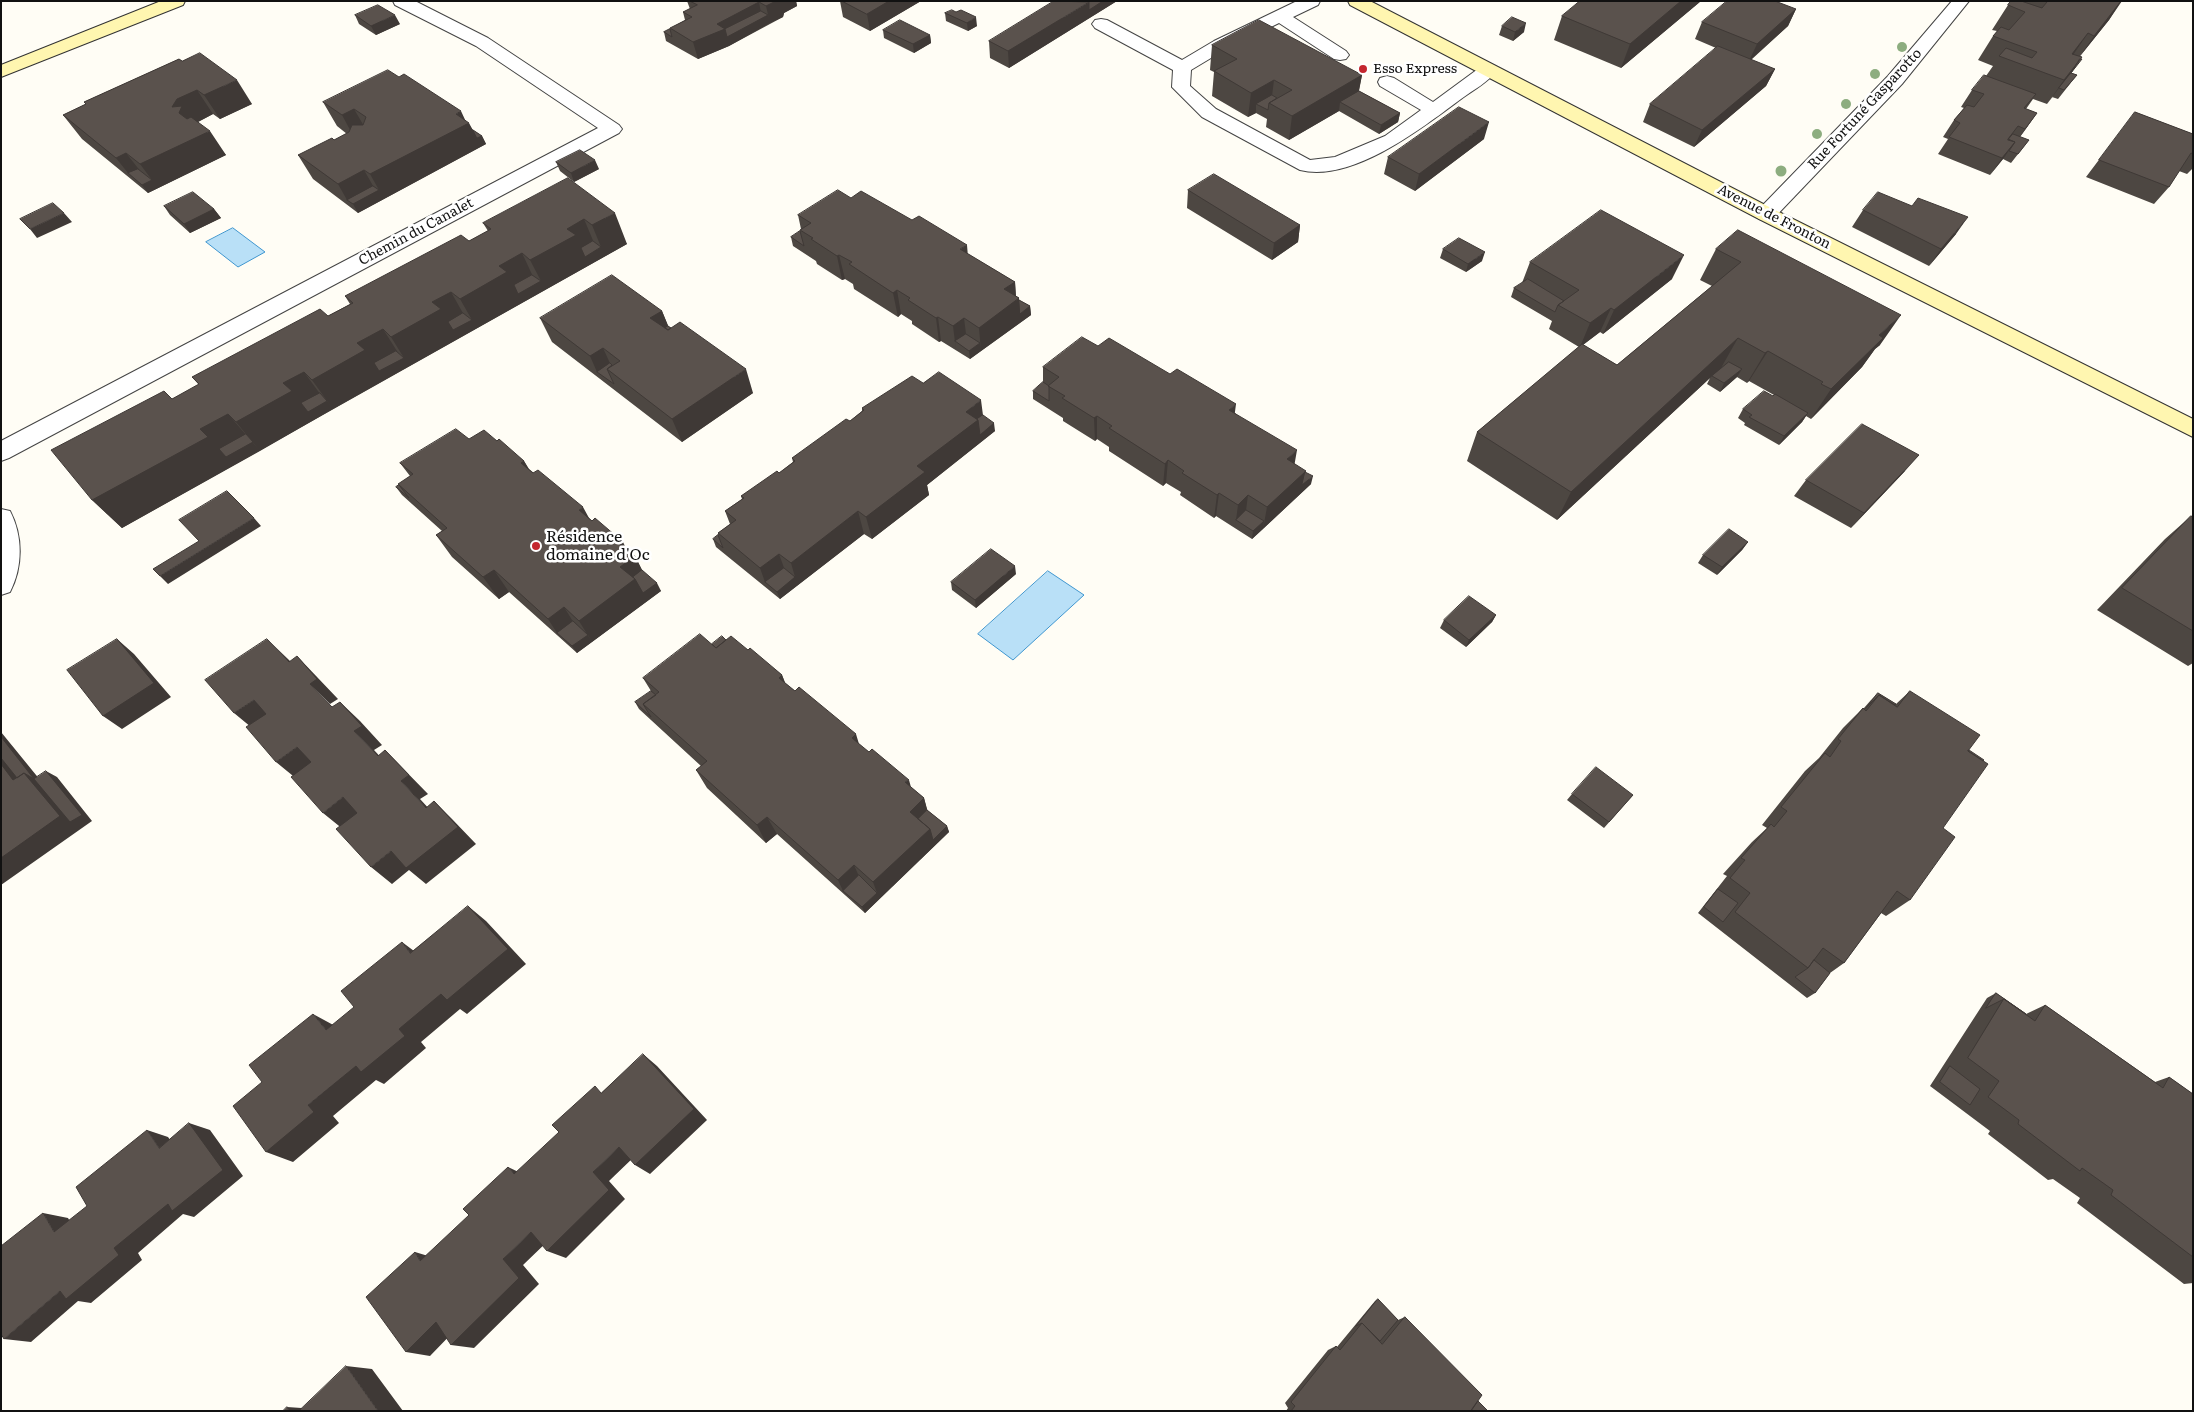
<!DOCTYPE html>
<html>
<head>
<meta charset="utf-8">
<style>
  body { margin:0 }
  #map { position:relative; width:2194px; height:1412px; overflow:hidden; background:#fffdf5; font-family:Literata,serif }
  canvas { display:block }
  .frame { position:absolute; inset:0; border:2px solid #111; pointer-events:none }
</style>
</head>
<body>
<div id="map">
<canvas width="2194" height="1412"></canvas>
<div class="frame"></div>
</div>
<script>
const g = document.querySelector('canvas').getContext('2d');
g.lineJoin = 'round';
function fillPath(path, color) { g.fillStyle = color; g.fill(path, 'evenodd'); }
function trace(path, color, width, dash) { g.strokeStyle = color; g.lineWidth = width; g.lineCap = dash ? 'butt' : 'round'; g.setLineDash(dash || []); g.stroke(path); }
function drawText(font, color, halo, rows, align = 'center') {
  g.font = font + ' Literata,serif'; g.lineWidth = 5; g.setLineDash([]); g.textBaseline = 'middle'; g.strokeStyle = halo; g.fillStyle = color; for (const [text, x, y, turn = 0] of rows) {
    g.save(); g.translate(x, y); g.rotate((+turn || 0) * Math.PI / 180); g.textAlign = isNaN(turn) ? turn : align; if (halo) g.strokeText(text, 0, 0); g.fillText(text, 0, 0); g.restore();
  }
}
const water = new Path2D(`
  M233,228L265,252L238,267L206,242Z
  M1048,571L1084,595L1013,660L978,634Z`);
fillPath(water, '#b9e0f7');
trace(water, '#3f96cf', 1);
const lane = new Path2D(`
  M1297,1H1320L1318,5L1293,17L1346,51L1349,55L1346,59L1340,60L1334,59L1279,23L1226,49L1191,70L1190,86L1216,109L1310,160L1335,157L1385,136L1421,110L1380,86L1378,82L1380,78L1387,76L1394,78L1433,102L1482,66L1488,65L1494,66L1497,70C1489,82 1473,90 1461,99C1422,128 1352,183 1300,170L1202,117L1172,87L1173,70L1095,28L1092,24L1095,20L1101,19L1107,20L1182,60L1214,41Z`);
const street = new Path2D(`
  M393,1H415L488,38L619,125L622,129L619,133L9,458L1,461V441L598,128L476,46L395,5Z
  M1952,1H1969L1902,84L1773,219L1766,220L1759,219L1756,214L1759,209L1888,76Z
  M1,509L10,511C23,536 23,567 10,592L1,595Z`);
const secondary = new Path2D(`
  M161,1H185L183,5L1,77V65Z
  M1348,1H1370L1773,209L2193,419V437L1759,219L1350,5Z`);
trace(lane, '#444', 2);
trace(street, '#444', 2);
trace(secondary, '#333', 2);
fillPath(lane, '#fff');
fillPath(street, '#fff');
fillPath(secondary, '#fff6b0');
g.fillStyle = '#8dad7f';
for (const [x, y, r] of [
  [1902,47,5],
  [1875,74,5],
  [1846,104,5],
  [1817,134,5],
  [1781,171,5.5]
]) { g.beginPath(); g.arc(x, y, r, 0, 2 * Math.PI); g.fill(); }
fillPath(new Path2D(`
  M687,1H796L797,6L784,13L783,17L729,46L698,59L666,41L664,32L685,20L683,12L690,9Z
  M840,1H921L870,31L843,17Z
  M1117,1L1009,68L990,58L989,41Z
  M1580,1H1701L1621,68L1554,40L1562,16Z
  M2011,1H2122L2109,20L2080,56L2075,68L2071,73L2077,75L2058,99L2052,97L2053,96L2047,104L2033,99L2026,109L2037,113L2020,137L2029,140L2011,163L2003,159L1990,175L1938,154L1948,139L1943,137L1954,120L1964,108L1961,107L1972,90L1986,76L1993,66L1978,60L1993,36L1997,31L1992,30L2008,5Z
  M1796,9L1788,26L1751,60L1775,69L1766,86L1694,147L1643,122L1650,104L1716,48L1695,39L1702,22Z
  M956,12L977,26L968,31L946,21L945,13Z
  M355,15L400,24L376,35L359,24Z
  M1502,26L1524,32L1513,41L1499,35Z
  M883,30L930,35L931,43L914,53L884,38Z
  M1212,45L1362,75L1359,91L1400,113L1398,122L1379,134L1339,111L1289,140L1266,127L1267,119L1256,113L1248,117L1212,96L1214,72L1210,70Z
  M179,59L252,104L220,119L213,114L198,122L226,155L148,193L82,139L63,115L86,104L84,102Z
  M323,102L465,120L473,130L482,136L486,144L358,213L313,179L298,155L334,140L347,134L337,126Z
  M2135,112L2193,134V168L2187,174L2179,171L2169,187L2154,204L2086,177Z
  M1484,139L1415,191L1384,174L1388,157Z
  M556,162L599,169L574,182L560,171Z
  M568,178L627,244L122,528L92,500L172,399L199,385L192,377L328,316L350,304L345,296L469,241L488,231L483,223Z
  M1188,190L1300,225L1298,242L1272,260L1187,208Z
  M851,198L968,254L1015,282L1016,296L1019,298V300L1030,306L1031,315L970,359L941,341L939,342L912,324V321L901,314L898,317L854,289L853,284L845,279L842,280L817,264L816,261L793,246L791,237L800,231L801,229L798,215Z
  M164,206L214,209L221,218L190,233L170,215Z
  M1912,206L1956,234L1929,266L1852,227L1863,210Z
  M1738,230L1880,345L1875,349L1862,367L1811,419L1806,416L1802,422L1779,445L1744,425L1745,423L1738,418L1743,409L1774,395L1749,381L1747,383L1737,377L1720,392L1707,384L1710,378L1557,520L1467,461L1477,432L1579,347L1549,329L1552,321L1511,297L1514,288L1522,283L1530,262L1672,279L1603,334L1600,332L1583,345L1617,365L1712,286L1700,280L1716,249Z
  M1443,249L1482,261L1466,272L1440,258Z
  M662,311L668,326L753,393L682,442L552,342L540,318Z
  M1098,346L1235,413L1294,464L1305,472L1311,484L1252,539L1216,516L1214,518L1180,495L1181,492L1166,483L1163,486L1109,451V447L1097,439L1095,441L1063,421V418L1033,399V391L1043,382V367Z
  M923,383L983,415L995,431L927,485L929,495L872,539L864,534L780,599L716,547L713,539L718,535V533L730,524L725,511L742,499L741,496L779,473L793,462L792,458L850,421L862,411V408Z
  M469,439L497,441L524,461L529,469L635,556L642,570L661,591L577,653L509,592L499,599L452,557L436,535L442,531L402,495L396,487L410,476L400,463Z
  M1905,471L1851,528L1794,496L1806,480Z
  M2191,516L2193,517V663L2188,666L2097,610L2165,539Z
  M1748,542L1742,550L1717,575L1698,563L1703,555Z
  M1016,574L976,608L952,590L951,582Z
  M1496,615L1492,622L1466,647L1440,628L1444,620Z
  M726,640L748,650L782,675L785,683L924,798L927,810L947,826L949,832L865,913L777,834L766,843L707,788L696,770L701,766L639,709L635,702L651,691L643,678L712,644Z
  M1910,691L1969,750L1943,828L1910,900L1886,916L1881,913L1844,963L1830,973L1815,993L1807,998L1698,913L1727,876L1723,874L1752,842L1767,828L1762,825L1805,771L1819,758L1843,728L1863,708H1864L1871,700L1878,693L1896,704Z
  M1572,794L1633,795L1604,828L1567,800Z
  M1996,993L2026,1014L2045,1005L2155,1082L2169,1077L2193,1094V1283L2184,1284L2077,1203L2080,1198L2053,1179L2048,1180L1988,1134L1990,1131L1930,1086L1987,998Z
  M1378,1299L1398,1320L1405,1317L1478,1401L1488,1411H1286L1288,1408L1285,1403L1328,1350L1336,1346L1337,1347L1375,1301Z`), '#4d4742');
fillPath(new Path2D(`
  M776,1H796L797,6L784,13L783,17L770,23L766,6Z
  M889,1H921L870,31L867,14Z
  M1117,1L1009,68L1008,51L1089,2Z
  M1681,1H1701L1621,68L1630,44Z
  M2121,1L2109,20L2077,60L2094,36Z
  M759,2L762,18L768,15L770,23L729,46L698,59L693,42L717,24Z
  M1796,9L1788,26L1749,61L1757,44Z
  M395,15L400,24L376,35L371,26Z
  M976,17L977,26L968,31L967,23Z
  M1526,23L1524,32L1513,41L1515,32Z
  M2088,33L2071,58L2055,78L2072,54Z
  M930,35L931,43L914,53L913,44Z
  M2082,57L2071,73L2082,59L2075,68L2059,88L2047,104L2064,80Z
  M1775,69L1766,86L1694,147L1702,130Z
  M1362,75L1357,99L1340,102L1339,111L1289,140L1292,116Z
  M237,80L252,104L220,119L204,95Z
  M1274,80L1271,104L1269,103L1256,104V113L1248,117L1251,93Z
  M197,90L213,114L194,124L199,131L172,107L177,99Z
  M354,109L368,133L355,139L342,115Z
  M461,111L467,124L469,123L477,138L482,136L486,144L358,213L353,204L347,200L338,184L364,170L376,191L379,190L370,174L456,114Z
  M1400,113L1398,122L1379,134L1381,125Z
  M2037,113L2025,130L2013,146L2025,129Z
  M1489,122L1484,139L1415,191L1419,174Z
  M210,131L226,155L148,193L142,185L152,180L140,164Z
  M2015,142L2003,159L1990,175L2002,158Z
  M126,153L145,177L128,173L116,158Z
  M595,160L599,169L574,182L571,173Z
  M214,209L221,218L190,233L184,224Z
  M64,213L72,222L37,238L30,229Z
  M615,213L627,244L333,409L312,380L357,343L383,329L402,359L404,358L391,337L432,302L451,292L468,322L472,320L460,299L499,266L522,253L536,283L541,281L530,260L567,229L584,219L597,250L601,247L592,225Z
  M1968,217L1956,234L1929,266L1941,249Z
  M1300,225L1298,242L1272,260L1274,243Z
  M967,245L969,269L960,249Z
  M1485,252L1482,261L1466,272L1468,264Z
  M839,255L845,279L842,280L837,256Z
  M1684,255L1672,279L1603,334L1614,310Z
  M1015,282L1016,301L1019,298L1020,314L1030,306L1031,315L981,351L979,328L1004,289Z
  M897,290L901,314L898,317L893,293Z
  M1611,308L1600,332L1580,347L1590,323Z
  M662,311L672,335L650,318Z
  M1901,315L1880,345L1875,349L1862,367L1811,419L1831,389L1879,335Z
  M938,317L941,341L939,342L936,318Z
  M964,318L967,342L955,341L956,350L953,326Z
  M1738,338L1721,368L1712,376L1710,378L1557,520L1571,492Z
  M980,343L981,351L970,359L969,351Z
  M603,348L614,372L607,369L597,372L590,356Z
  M1768,351L1749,381L1747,383L1765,353Z
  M746,369L753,393L682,442L672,419Z
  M1742,369L1737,377L1720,392L1724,383Z
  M304,372L326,402L327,401L333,409L260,451L236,422L283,383Z
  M981,400L984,423H994L995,431L927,485L929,495L872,539L866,517L917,466L966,412Z
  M1236,404L1233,427L1229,410Z
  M1808,413L1802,422L1779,445L1784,436Z
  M228,414L260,451L122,528L92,500L200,429Z
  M1097,416V439L1095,441L1094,418Z
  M1297,450L1293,473L1287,459Z
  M1919,455L1905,471L1851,528L1864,513Z
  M1168,460L1166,483L1163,486L1165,464Z
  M524,461L537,484L521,463Z
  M1306,471L1302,485L1313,476L1311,484L1263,529L1267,507Z
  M1219,493L1216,516L1214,518L1217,495Z
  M1248,495L1245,518L1236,520L1235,528L1238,505Z
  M583,507L595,529L579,510Z
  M858,511L864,534L780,599L777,592L795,577L791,563Z
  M254,518L261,526L168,584L160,576Z
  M1264,521L1263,529L1252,539L1253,531Z
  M623,542L631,559L635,556L646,578L657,583L661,591L592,642L579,621L620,567V544Z
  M1748,542L1742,550L1717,575L1722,567Z
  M779,554L787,576L765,582L760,568Z
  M1015,566L1016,574L976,608L975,600Z
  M494,570L509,592L499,599L483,577Z
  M564,607L577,628L557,633L548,619Z
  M1496,615L1492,622L1466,647L1469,640Z
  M588,635L592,642L577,653L572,646Z
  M117,639L134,654L171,697L122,729L103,716Z
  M267,639L289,660L310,682L289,662Z
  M297,656L338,699L330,704L353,727L310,684Z
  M782,675L790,695L779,678Z
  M254,700L276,719L257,732L234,713Z
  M340,702L360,721L382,745L374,750L397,775L378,756L354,731Z
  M1,732L45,786L46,771L57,777L92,821L1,885Z
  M856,734L862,754L852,738Z
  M297,747L319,766L298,780L276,762Z
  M385,750L428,794L420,799L444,825L426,808L401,781Z
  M909,780L914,798L905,782Z
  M343,797L363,815L344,830L323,813Z
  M924,798L929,816L913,823L910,812Z
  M434,801L452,819L476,844L426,884L409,870L392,884L371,867L391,851Z
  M767,817L777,834L766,843L757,825Z
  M947,826L949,832L865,913L862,907L877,893L873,882L930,829Z
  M854,865L861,881L843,891L838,880Z
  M468,906L486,921L526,964L467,1014L460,1009L421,1042L426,1048L384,1084L376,1080L333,1116L339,1123L293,1162L266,1152L308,1105L399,1029Z
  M402,942L422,957L410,953Z
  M313,1014L337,1027L326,1030Z
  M643,1054L657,1066L707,1120L650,1174L635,1165Z
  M189,1123L210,1130L243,1176L194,1217L183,1214L138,1253L142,1260L91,1303L78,1301L31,1342L4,1339L60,1291L114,1248Z
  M147,1130L168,1137L181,1155L159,1148Z
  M619,1147L635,1156L609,1181L625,1199L566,1258L547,1251L593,1172Z
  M508,1167L527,1176L514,1174Z
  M43,1213L68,1218L79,1237L54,1232Z
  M531,1232L550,1239L523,1265L539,1284L474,1348L451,1345L503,1259Z
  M415,1252L438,1259L420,1261Z
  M436,1322L459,1326L430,1356L406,1352Z
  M346,1366L372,1369L403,1411H378Z
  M287,1407L316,1409L317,1411H289Z`), '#3f3936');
const building = new Path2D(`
  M690,1H776L766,6L759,2L717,24L725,29L693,42L670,28L692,17L683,12L697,5Z
  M842,1H889L867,14Z
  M1054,1L1089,2L1008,51L989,41Z
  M1088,1H1103L1089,10V2Z
  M1580,1H1681L1630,44L1562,16Z
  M1727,1H1775L1796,9L1757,44L1702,22Z
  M2011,1H2021L2042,8L2047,2L2043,1H2121L2094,36L2088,33L2072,54L2082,57L2064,80L1999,56L2006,48L2032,58L2037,52L1993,36L2001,27L2009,30L2025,12L2008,5Z
  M378,5L395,15L371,26L355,15Z
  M952,10L956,12L961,10L976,17L967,23L945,13Z
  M761,11L768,15L727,37L725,29Z
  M1512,17L1526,23L1515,32L1502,26Z
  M900,20L930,35L913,44L883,30Z
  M1259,20L1362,75L1292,116L1269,103L1292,90L1274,80L1251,93L1214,71L1237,59L1212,45Z
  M670,29L672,37L664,32Z
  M1718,46L1775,69L1702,130L1650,104Z
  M200,53L237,80L204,95L197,90L177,99L172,107L182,106L179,113L187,119L191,117L210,131L140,164L126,153L116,158L63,115L86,104L84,102L179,59L182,61Z
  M2080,59H2082L2071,73Z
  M388,70L399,77L404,74L461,111L456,114L469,123L370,174L364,170L338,184L298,155L332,138L334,140L349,132L352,125H363L366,117L354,109L342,115L323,102Z
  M2071,73L2077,75L2064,90L2059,88Z
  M1984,75L2036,94L2024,108L2037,113L2025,129L2018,126L2008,139L2015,142L2002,158L1949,137L1960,123L1954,120L1967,105L1974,107L1984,94L1972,90Z
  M1359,91L1400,113L1381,125L1340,102Z
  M1272,95L1277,98L1269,103L1268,110L1256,104Z
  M1459,107L1489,122L1419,174L1388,157Z
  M2135,112L2193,134V154L2191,153L2169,187L2099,160Z
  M473,130L482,136L477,138Z
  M2013,134L2029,140L2018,154L2009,151L2015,142L2008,140Z
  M580,150L595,160L571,173L556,162Z
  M138,169L152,180L142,185L128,173Z
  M1214,174L1300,225L1274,243L1188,190Z
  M568,178L615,213L592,225L584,219L567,229L576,235L530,260L522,253L499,266L507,272L460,299L451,292L432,302L441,309L391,337L383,329L357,343L365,350L312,380L304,372L283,383L292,391L236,422L228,414L200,429L208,437L92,500L51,450L164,391L172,399L199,384L192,377L320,309L328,316L353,303L345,296L461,235L469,241L491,229L483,223Z
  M373,186L379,190L353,204L347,200Z
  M838,190L851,198L861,191L912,220L919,216L967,245L960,249L1015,282L1004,289L1019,298L979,328L964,318L953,326L938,317L936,318L908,300L910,298L897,290L893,293L849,264L852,262L839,255L837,256L811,239L813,238L800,230L811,223L798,215Z
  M193,192L214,209L184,224L164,206Z
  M1878,192L1912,206L1918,198L1968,217L1941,249L1863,210Z
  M53,203L64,213L30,229L20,219Z
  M1601,210L1684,255L1614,310L1611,308L1590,323L1558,305L1579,290L1530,262Z
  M1738,230L1901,315L1879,335L1883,338L1831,389L1821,384L1823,382L1768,351L1765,353L1738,338L1571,492L1477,432L1582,344L1617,365L1741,262L1716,249Z
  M800,231L804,246L791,237Z
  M1459,238L1485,252L1468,264L1443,249Z
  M593,241L601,247L585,257L581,248Z
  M532,275L541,281L518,294L514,285Z
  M612,275L662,311L650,318L668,330L680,322L746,369L672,419L607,369L620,361L603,348L590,356L540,318Z
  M1528,279L1564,301L1558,305L1555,312L1514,288Z
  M1019,300L1030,306L1020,314Z
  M463,313L472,320L453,330L448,322Z
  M668,326L671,328L668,330L665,328Z
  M966,334L980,343L969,351L955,341Z
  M1082,337L1098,346L1109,338L1170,374L1177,369L1236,404L1229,410L1297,450L1287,459L1306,471L1267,507L1248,495L1238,505L1219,493L1217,495L1182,473L1184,471L1168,460L1165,464L1109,428L1112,426L1097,416L1094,418L1062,398L1065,396L1048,386L1059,377L1043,367Z
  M396,351L404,358L379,371L374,363Z
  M1729,362L1742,369L1724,383L1712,376Z
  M610,363L612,365L607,369L614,384L597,372Z
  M939,372L981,400L966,412L978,420L917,466L925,472L866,517L858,511L791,563L779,554L760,568L718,533L736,520L725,511L744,498L741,496L777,471L779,473L795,461L792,458L846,419L850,421L864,410L862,408L912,376L923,383Z
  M1043,382L1049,386V401L1033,391Z
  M1764,391L1773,396L1775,394L1808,413L1784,436L1749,417L1752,415L1743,409Z
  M320,393L327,401L308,412L301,403Z
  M983,415L994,423L980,435L978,420L977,419Z
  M1862,424L1919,455L1864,513L1806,480Z
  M456,429L469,439L484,430L497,441L499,439L524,461L521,463L533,473L538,470L583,507L579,510L592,521L595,518L623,542L620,544L635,556L620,567L635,579L579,621L564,607L548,619L494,570L483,577L436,535L447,528L398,484L413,474L400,463Z
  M246,434L253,442L226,457L219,449Z
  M1305,472L1313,476L1302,485Z
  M399,485L409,498L396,487Z
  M227,491L254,518L160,576L153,569L199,541L179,520Z
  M1246,510L1264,521L1253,531L1236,520Z
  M2191,516L2193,517V631L2122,588Z
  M1729,529L1748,542L1722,567L1703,555Z
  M718,535L723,548L713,539Z
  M991,549L1015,566L975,600L951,582Z
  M784,568L795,577L777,592L765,582Z
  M642,570L657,583L643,593L635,579L633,577Z
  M1469,596L1496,615L1469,640L1444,620Z
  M573,621L588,635L572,646L557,633Z
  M700,634L716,648L731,636L748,650L750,648L782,675L779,678L795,691L799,687L856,734L852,738L869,752L872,749L909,780L905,782L924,798L910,812L930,829L873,882L854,865L838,880L767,817L757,825L696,770L707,761L643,704L659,692L643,678Z
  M722,636L726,640L716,648L712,644Z
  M117,639L154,683L103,716L67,670Z
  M267,639L289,662L297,656L317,679L310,684L332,707L340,702L362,726L354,731L378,756L385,750L409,775L401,781L426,808L434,801L458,827L406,868L391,851L371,867L336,829L357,813L343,797L323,813L291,777L311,762L297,747L276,762L246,727L266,714L254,700L234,713L205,680Z
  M651,691L656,695L643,704L651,717L635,702Z
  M1910,691L1980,735L1968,751L1988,764L1943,828L1955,837L1910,900L1897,891L1844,963L1823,948L1808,968L1735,912L1750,893L1730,878L1745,860L1741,858L1771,824L1774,827L1787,811L1781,807L1825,753L1830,757L1841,741L1838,739L1863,708L1866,711L1879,695L1897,707Z
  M1878,693L1896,704L1895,705L1879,695L1866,708Z
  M1,738H2L34,779L24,773L17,778L1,758Z
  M1969,750L1984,760L1983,761L1968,751Z
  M1,764L13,780L24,773L60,816L1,858Z
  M1596,767L1633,795L1609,822L1572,794Z
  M46,771L82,815L70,822L34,779Z
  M927,810L947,826L933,840L930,829L918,819Z
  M859,875L877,893L862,907L843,891Z
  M1718,889L1738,903L1723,922L1704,907Z
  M468,906L508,949L447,1000L441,994L399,1029L405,1036L361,1072L356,1066L308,1105L314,1112L266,1152L233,1106L262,1082L249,1065L313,1014L326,1030L354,1007L341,991L402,942L410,953Z
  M1814,960L1830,973L1815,993L1795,977L1808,968Z
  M1996,993L2026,1014L2004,999L1986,1008Z
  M2004,999L2035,1021L2045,1005L2163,1088L2169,1077L2193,1094V1257L2111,1195L2113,1190L2082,1168L2080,1171L2018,1124L2019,1120L1988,1097L1999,1081L1968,1058Z
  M643,1054L694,1109L635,1165L619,1147L593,1172L609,1190L547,1251L531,1232L503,1259L519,1278L451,1345L436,1322L406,1352L366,1297L415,1252L420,1261L469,1215L463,1209L508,1167L514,1174L559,1132L552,1125L595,1086L601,1093Z
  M1950,1066L1980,1089L1970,1105L1940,1082Z
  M189,1123L223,1170L172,1211L168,1204L114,1248L119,1255L66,1299L60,1291L4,1339L1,1334V1246L43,1213L54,1232L87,1206L76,1187L147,1130L159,1148Z
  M1378,1299L1398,1320L1380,1341L1362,1323L1356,1326Z
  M1405,1317L1482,1395L1471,1411H1291L1295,1406L1291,1402L1336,1346L1340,1350L1362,1323L1382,1344Z
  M346,1366L378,1411H299Z
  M1478,1401L1488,1411H1471Z
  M287,1407L289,1411H283Z`);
fillPath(building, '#5a524d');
trace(building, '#3f3936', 1);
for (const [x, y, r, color] of [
  [1363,69,5,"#c4262e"],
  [536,546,5,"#c4262e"]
]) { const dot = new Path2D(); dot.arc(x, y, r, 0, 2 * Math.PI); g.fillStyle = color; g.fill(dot); trace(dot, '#fff', 2); }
drawText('14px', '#111', '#fff', [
  ["Esso Express",1373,69]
], 'left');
drawText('14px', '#111', '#fff', [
  ["Rue Fortuné Gasparotto",1865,109,-47],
  ["Avenue de Fronton",1774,217,27],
  ["Chemin du Canalet",416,232,-28]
]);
drawText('16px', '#111', '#fff', [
  ["Résidence",546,537],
  ["domaine d'Oc",546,555]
], 'left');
</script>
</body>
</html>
